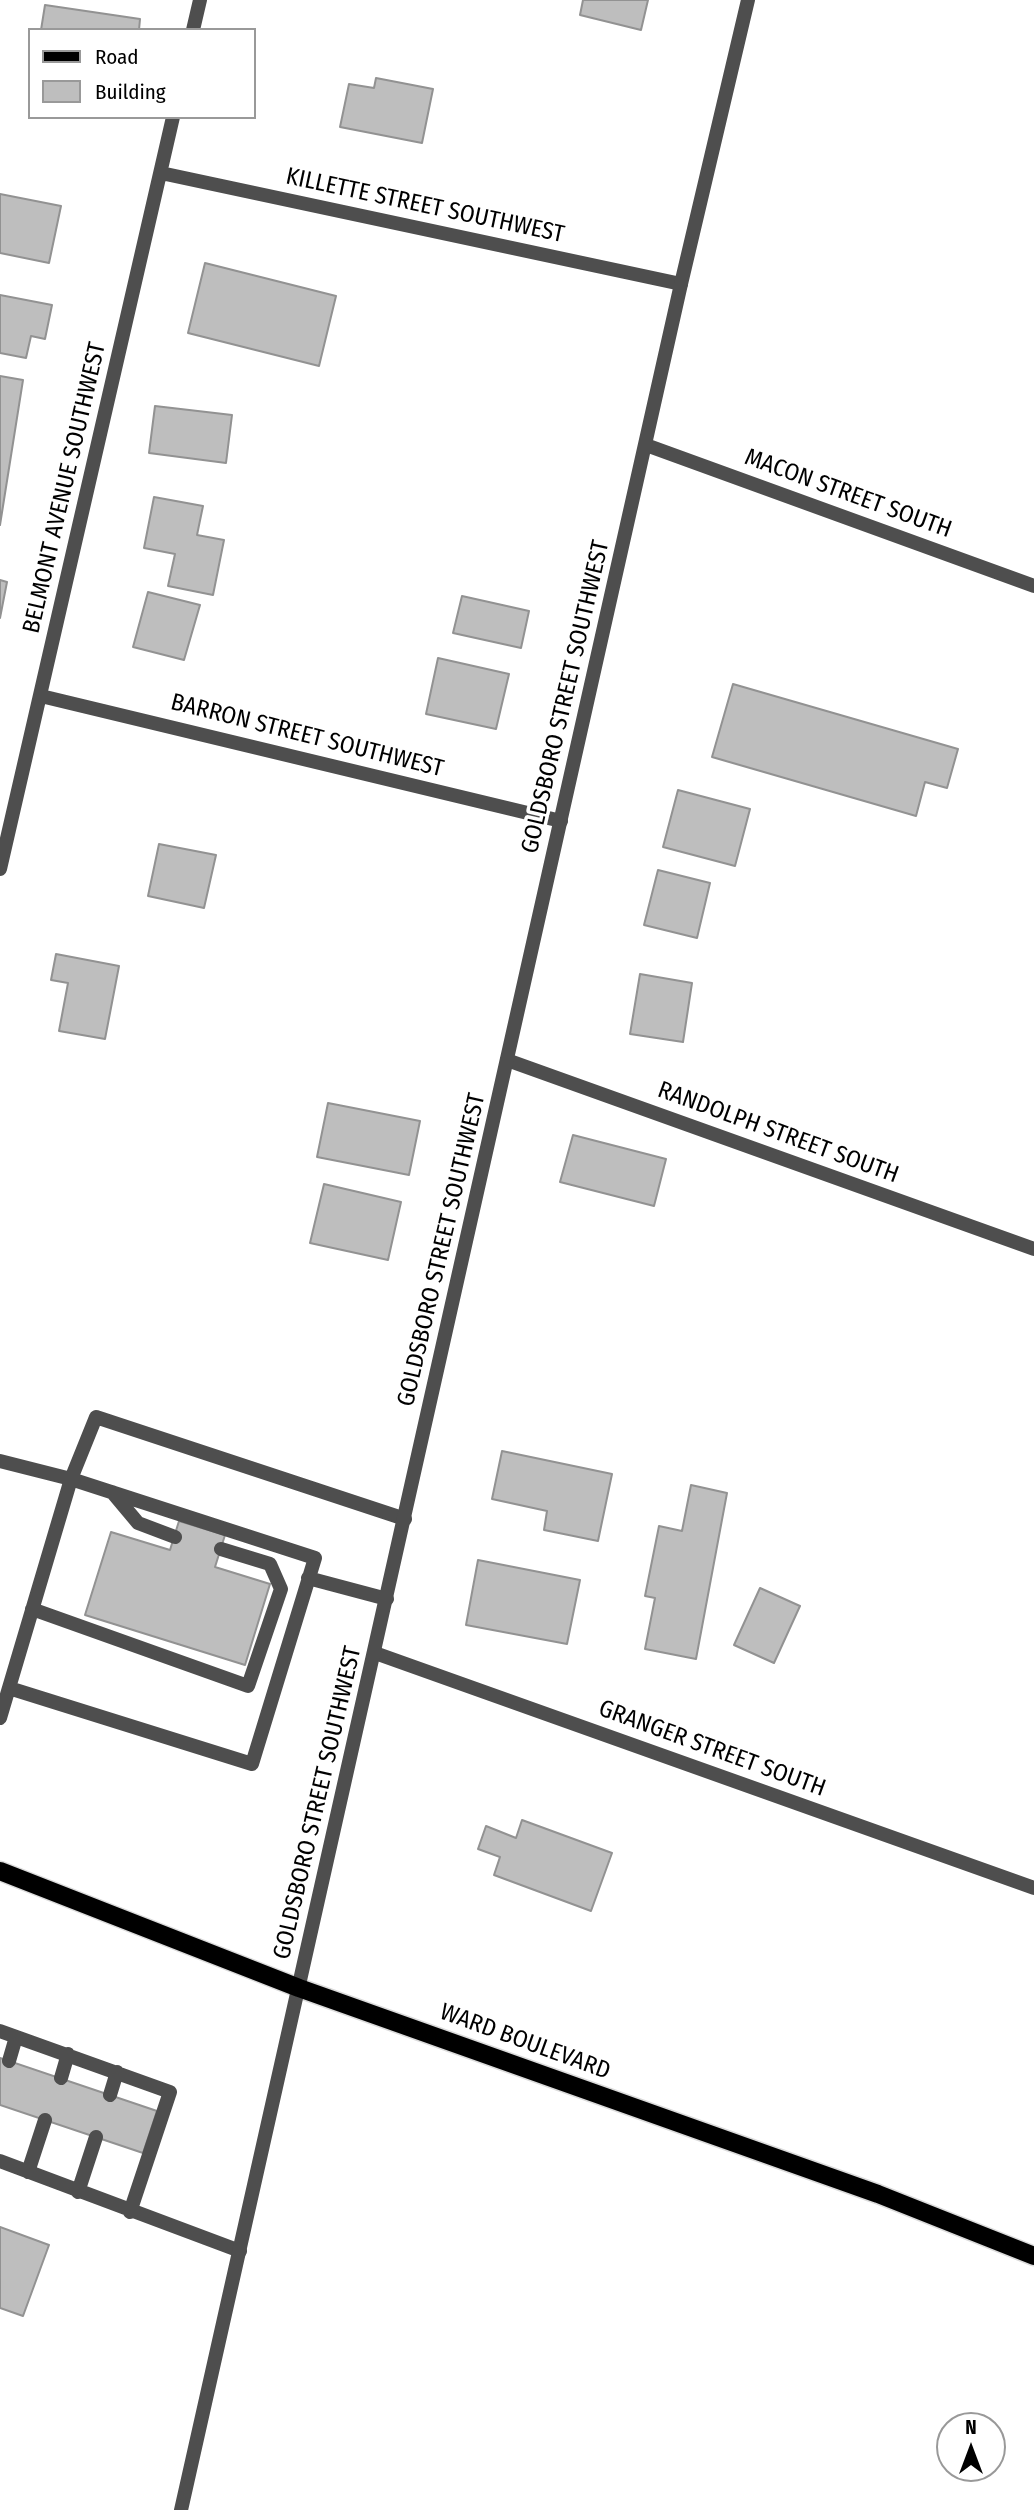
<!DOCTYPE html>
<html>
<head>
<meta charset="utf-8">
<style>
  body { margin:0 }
  #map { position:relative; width:1034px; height:2510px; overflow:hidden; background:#fff; font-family:"Fira Sans Condensed",sans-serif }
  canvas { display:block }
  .legend { position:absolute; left:28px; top:28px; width:228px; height:91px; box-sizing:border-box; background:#fff; border:2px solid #999; margin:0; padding:9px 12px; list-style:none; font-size:21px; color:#000 }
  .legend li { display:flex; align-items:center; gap:14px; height:35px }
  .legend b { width:35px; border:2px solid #999 }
  .north { position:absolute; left:936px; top:2412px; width:70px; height:70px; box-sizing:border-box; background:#fff; border:2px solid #999; border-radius:50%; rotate:0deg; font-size:19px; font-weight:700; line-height:28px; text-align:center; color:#000 }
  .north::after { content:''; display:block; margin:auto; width:24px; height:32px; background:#000; clip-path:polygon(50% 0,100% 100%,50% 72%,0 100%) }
</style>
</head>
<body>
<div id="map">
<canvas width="1034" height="2510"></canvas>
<ul class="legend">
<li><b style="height:9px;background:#000"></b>Road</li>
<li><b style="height:19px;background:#bebebe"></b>Building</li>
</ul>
<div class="north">N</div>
</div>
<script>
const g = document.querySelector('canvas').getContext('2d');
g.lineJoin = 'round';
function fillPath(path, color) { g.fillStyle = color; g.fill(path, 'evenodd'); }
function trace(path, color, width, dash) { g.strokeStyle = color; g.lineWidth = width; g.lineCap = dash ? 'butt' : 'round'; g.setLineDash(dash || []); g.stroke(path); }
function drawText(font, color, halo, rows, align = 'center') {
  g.font = font + ' "Fira Sans Condensed",sans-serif'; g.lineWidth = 7; g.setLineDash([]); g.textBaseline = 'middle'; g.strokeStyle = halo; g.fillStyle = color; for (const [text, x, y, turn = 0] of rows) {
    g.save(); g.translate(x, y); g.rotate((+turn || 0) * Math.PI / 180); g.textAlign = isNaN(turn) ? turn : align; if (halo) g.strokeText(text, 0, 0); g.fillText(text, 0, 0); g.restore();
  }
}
const building = new Path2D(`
  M583,0H648L641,30L580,15Z
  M45,5L140,19L139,30H41Z
  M376,78L433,89L422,143L340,127L349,84L374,88Z
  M0,194L61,206L49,263L0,253Z
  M205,263L336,296L319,366L188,333Z
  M0,295L52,305L45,339L31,336L26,358L0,353Z
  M0,376L23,380L0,525Z
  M155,406L232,415L226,463L149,453Z
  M154,497L203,506L197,535L224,540L213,595L168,586L175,554L144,548Z
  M0,580L7,582L0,618Z
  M148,592L200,605L184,660L133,647Z
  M462,596L529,611L521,648L453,633Z
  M438,658L509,674L496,729L426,714Z
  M733,684L958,749L947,788L925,782L916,816L712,757Z
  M678,790L750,809L735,866L663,847Z
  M159,844L216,855L204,908L148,896Z
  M658,870L710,883L697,938L644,925Z
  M56,954L119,966L105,1039L59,1031L68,983L51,980Z
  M640,974L692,983L683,1042L630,1034Z
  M328,1103L420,1121L409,1175L317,1157Z
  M573,1135L666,1159L654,1206L560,1182Z
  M324,1184L401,1202L388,1260L310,1243Z
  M502,1451L612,1474L598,1541L544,1530L547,1511L492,1499Z
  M691,1485L727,1493L696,1659L645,1649L655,1598L645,1596L659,1526L682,1531Z
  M179,1521L225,1535L215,1567L270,1584L245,1665L85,1615L111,1532L170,1550Z
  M478,1560L580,1580L567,1644L466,1625Z
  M760,1588L800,1606L774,1663L734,1645Z
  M522,1820L612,1853L591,1911L494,1875L500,1857L478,1849L486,1826L516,1838Z
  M0,2058L157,2111L143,2153L0,2105Z
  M0,2227L49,2245L23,2316L0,2308Z`);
fillPath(building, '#bebebe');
trace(building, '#929292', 2);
const primary = new Path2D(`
  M0,1871L299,1988L878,2194L1034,2256`);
trace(primary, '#dbdbdb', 21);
trace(new Path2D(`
  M0,1461L71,1479L0,1718
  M112,1492L138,1523L175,1537
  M308,1578L387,1599
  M32,1609L248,1686L281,1589L270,1564L221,1549
  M9,1688L252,1764L315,1558L71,1479L96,1417L405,1519
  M0,2031L170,2092L130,2212
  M9,2061L16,2037
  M61,2078L68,2054
  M110,2095L117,2072
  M0,2161L240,2251
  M28,2172L45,2120
  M78,2192L96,2137`), '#4e4e4e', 14);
trace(new Path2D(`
  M193,30L200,0
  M161,173L681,284
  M646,445L1034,586
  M41,696L561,821
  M0,869L173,117
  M507,1060L1034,1249
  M375,1653L1034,1888`), '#4e4e4e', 14);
trace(new Path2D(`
  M181,2510L681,284L748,0`), '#4e4e4e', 14);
trace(primary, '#000', 18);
drawText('24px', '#000', '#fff', [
  ["KILLETTE STREET SOUTHWEST",425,206,12],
  ["BELMONT AVENUE SOUTHWEST",65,488,-77],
  ["MACON STREET SOUTH",848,494,20],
  ["GOLDSBORO STREET SOUTHWEST",566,697,-77],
  ["BARRON STREET SOUTHWEST",307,736,14],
  ["RANDOLPH STREET SOUTH",778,1133,20],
  ["GOLDSBORO STREET SOUTHWEST",442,1250,-77],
  ["GRANGER STREET SOUTH",712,1749,20],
  ["GOLDSBORO STREET SOUTHWEST",318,1803,-77],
  ["WARD BOULEVARD",525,2042,20]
]);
</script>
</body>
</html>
